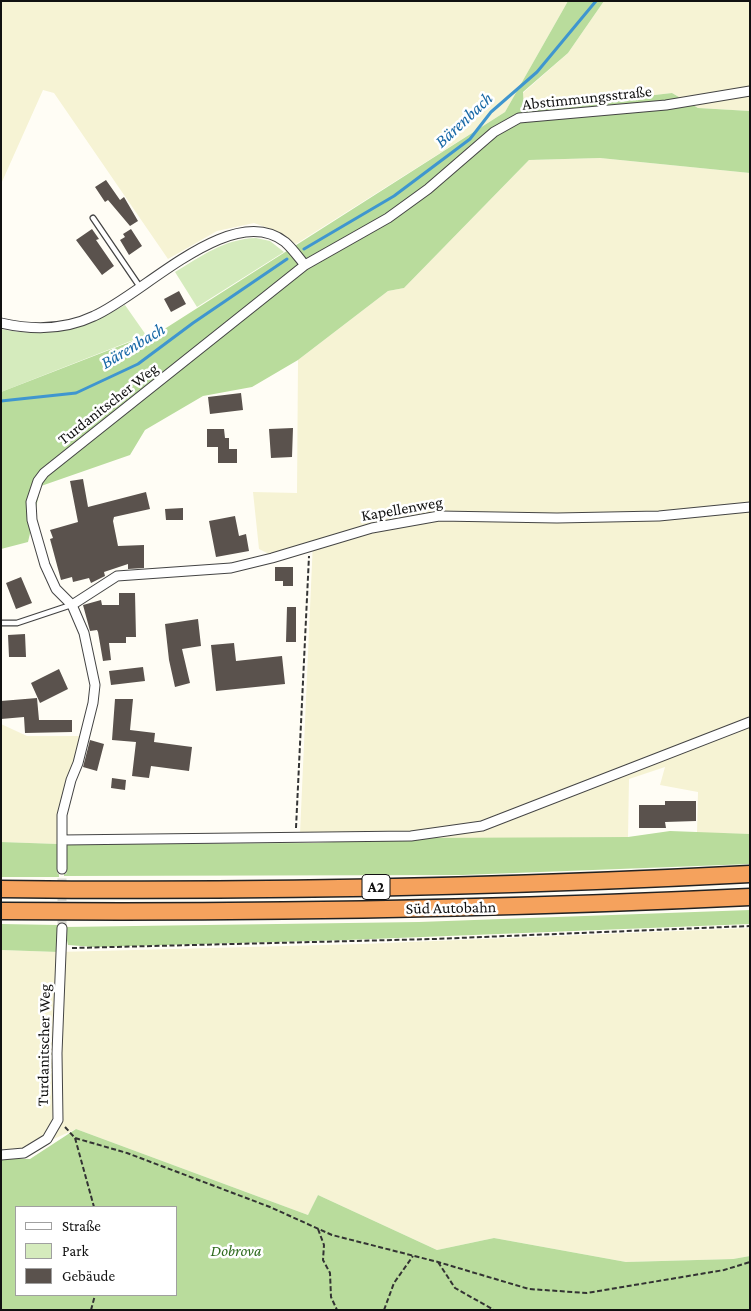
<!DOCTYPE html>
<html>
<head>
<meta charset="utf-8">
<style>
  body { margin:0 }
  #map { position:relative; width:751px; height:1311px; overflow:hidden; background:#fffdf5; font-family:"Crimson Pro",serif }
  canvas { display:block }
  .frame { position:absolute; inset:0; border:2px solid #111; pointer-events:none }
  .legend { position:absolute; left:15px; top:1206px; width:162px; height:90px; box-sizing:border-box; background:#fff; border:1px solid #a0a0a0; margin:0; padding:6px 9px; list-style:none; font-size:15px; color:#111 }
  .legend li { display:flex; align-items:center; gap:10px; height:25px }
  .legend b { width:25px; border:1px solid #a0a0a0 }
</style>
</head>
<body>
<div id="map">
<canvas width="751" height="1311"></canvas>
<div class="frame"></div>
<ul class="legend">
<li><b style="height:6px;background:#fff"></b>Straße</li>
<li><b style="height:14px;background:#d5ebbd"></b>Park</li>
<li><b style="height:14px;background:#5a524d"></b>Gebäude</li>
</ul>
</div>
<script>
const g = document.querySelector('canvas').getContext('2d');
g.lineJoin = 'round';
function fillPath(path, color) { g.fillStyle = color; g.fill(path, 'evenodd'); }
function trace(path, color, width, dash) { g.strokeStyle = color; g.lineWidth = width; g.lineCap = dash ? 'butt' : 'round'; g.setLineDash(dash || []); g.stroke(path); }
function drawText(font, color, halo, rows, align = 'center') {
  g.font = font + ' "Crimson Pro",serif'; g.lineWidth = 5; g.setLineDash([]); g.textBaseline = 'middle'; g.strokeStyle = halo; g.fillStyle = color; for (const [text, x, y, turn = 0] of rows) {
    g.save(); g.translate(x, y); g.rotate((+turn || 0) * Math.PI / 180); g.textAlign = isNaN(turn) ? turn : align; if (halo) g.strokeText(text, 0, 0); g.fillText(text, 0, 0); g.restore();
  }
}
fillPath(new Path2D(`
  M1,1H568L505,112L296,244L273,230L254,223L217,231L168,259L54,93L43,90L1,184Z
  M604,1H750V111L698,108L672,93L524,110L523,93L568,53Z
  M600,158L750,173V834L697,833L698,792L660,785L665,767L629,779L628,837L454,840L300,834L313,541L269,554L259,549L253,492L297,493L298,360L388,291L404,288L529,160Z
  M1,724L27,736H81L58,844L1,842Z
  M750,928V1256L733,1259L626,1262L494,1238L437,1250L318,1195L308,1215L76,1129L29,1150L1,1149V950L58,952L362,944Z`), '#f6f3d4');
fillPath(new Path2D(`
  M256,238L270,241L284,252L197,307L175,272C202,256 224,239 256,238Z
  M125,305L146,335L1,392V329C46,339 87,327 125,305Z`), '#d5ebbd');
fillPath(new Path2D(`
  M568,1H604L568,53L523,92L524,110L672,93L698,108L750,111V173L600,158L529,160L404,288L388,291L298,360L252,387L203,396L145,430L130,455L41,486L28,542L1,549V392L166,328L505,112Z
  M670,831L750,834V864L462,875L64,876V846L70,844L313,843L417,838L628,837Z
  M1,842L58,844L59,877H1Z
  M750,910V924L347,940L94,947L68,945L64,927L419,922Z
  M1,924L58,925V952L1,950Z
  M76,1129L308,1215L318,1195L437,1250L494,1238L626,1262L733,1259L750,1256V1310H1V1158L30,1159ZM16,1207H176V1295H16Z`), '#b9dc9c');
trace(new Path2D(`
  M304,249L394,196L470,139L491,112L537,72L596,1
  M1,401L76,393L138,364L193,323L287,259`), '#3f96cf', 3);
fillPath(new Path2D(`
  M106,180L120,200L124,197L138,221L130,226L108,200L105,202L95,187Z
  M92,229L99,239L96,240L114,266L102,275L76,240Z
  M131,229L142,246L129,255L120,240L125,237L123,234Z
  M179,291L186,304L171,312L164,299Z
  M241,393L243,410L210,414L208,397Z
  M293,428L292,457L271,458L269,429Z
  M207,429H224L225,438H229V449H237V463H218V447H207Z
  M83,479L88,507L146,492L150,509L114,517L113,521L118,546L144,545V568L128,569V564L104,572L105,576L91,583L89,578L73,582L72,577L61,580L50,539L53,538L50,530L78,522L70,481Z
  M183,508V520H166L165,509Z
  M235,516L239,536L246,534L249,551L216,557L209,521Z
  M275,567H293V586H283V581H275Z
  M21,577L32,603L16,609L6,583Z
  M119,593H135L136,637H126V643H109L111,660L103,661L98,632L97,630L90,631L83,605L101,600L102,605H119Z
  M287,607H296V642H286Z
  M198,619L201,646L182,649L190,683L175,687L169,660L165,624Z
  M25,634L26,657H9L8,635Z
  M234,643L236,661L282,656L285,684L216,691L211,645Z
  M143,667L145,681L111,685L109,671Z
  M59,669L68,689L40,703L31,683Z
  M37,698L39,720H72V732L25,733L24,717L1,719V701Z
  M115,699H133L130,730L155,733L154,742L192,747L189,771L151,766L149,778L132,776L136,742L112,740Z
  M90,740L104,744L97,771L83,767Z
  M112,778L126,780L125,790L111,788Z
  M665,801H696V821L665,822L666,828H639V805H665Z`), '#5a524d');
trace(new Path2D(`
  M62,928V869`), '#dbdad3', 9, [9, 4.5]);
const lane = new Path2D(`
  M93,218L140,287
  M1,623H17L71,605`);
const street = new Path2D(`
  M1,323C32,330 65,330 94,316C143,295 232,200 285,242C292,248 299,258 305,265L388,218L428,189L494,132L519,118L666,105L750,91
  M72,605L117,576L231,568L272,558L372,528L439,516L557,518L659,516L750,507
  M62,840L411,836L482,826L750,722
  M62,869V815L71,780L78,763L93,703L95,685L84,633L72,605L56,589L45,565L32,520L31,502L38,481L44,473L305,265
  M1,1155L24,1153L47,1139L58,1120L57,1053L62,928`);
const highway = new Path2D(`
  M1,889C251,892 501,887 750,874
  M1,911C251,913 500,909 750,897`);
trace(lane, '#444', 7);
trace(street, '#444', 11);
trace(highway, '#222', 19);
trace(new Path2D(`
  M296,828L309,556
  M72,948L434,939L750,926
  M65,1127L75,1138L127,1153L270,1207L332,1235L438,1262L529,1289L587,1293L724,1270L750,1262
  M75,1138L94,1207
  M318,1229L324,1245L323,1260L330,1273L331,1297L337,1310
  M438,1262L455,1288L494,1310
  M91,1310L95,1295
  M384,1310L394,1283L413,1256`), '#333', 2, [5, 2.5]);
trace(lane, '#fff', 4.5);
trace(street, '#fff', 9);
trace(highway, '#f5a25d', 16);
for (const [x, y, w] of [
  [376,887,28]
]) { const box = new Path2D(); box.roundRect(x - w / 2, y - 12.5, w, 25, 4); g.fillStyle = '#fff'; g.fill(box); trace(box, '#111', 1); }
drawText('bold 15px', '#111', null, [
  ["A2",376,887]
]);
drawText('16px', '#111', '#fff', [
  ["Abstimmungsstraße",587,98,-6],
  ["Turdanitscher Weg",108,404,-38],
  ["Kapellenweg",402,509,-10],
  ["Süd Autobahn",451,908,-1],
  ["Turdanitscher Weg",44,1045,-89]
]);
drawText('italic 16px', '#2f6b1f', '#fff', [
  ["Dobrova",236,1251]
]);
drawText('italic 18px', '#1768a6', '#fff', [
  ["Bärenbach",464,120,-43],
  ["Bärenbach",133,346,-31]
]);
</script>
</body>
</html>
